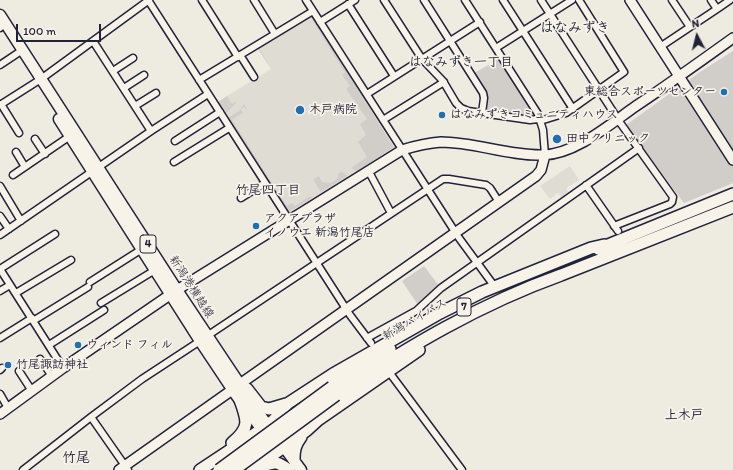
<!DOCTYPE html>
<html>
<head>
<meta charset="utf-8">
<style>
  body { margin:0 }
  #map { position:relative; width:733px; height:470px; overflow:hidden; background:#eeebe1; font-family:Itim,sans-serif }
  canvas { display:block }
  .north { position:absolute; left:677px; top:16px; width:40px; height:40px; -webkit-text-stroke:3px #f7f3e8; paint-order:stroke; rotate:353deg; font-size:11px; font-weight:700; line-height:16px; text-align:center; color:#22223b }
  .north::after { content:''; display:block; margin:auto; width:14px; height:18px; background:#22223b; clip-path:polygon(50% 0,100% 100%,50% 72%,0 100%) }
  .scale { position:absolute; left:16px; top:24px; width:85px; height:18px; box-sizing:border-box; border:2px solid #22223b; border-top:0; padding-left:5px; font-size:12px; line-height:14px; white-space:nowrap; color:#22223b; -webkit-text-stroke:3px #f7f3e8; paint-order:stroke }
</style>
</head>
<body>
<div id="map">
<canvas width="733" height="470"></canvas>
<div class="north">N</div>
<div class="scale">100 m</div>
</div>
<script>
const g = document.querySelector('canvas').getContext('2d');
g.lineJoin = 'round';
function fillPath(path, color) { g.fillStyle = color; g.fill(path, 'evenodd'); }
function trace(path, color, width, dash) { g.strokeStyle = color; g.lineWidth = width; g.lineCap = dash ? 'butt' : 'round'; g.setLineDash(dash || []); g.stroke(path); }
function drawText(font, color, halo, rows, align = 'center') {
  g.font = font + ' Itim,"Klee One",sans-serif'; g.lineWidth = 3.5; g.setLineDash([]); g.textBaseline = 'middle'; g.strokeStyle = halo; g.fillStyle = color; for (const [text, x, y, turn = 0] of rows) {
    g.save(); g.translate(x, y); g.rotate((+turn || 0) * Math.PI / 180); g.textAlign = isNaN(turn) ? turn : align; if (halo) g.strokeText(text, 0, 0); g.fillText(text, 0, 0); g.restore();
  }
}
fillPath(new Path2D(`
  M310,14L394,147L290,213L226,114L233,106L227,96L271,69L257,47Z
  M570,166L579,180L566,188L568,192L561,197L558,193L550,199L540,186Z`), '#dfdcd4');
fillPath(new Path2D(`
  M310,14L394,147L357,171L354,170L352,167L367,157L358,142L366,135L360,124L367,119L346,89L350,86L342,75L345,73L310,16L259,48L271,69L257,47Z
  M733,51V183L684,203L626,125L700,72Z
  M502,57L535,109L530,120L482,113L484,98L471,75Z
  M227,96L232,104L236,102V103L226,114L218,102Z
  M244,104L248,110L244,107L241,109L243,113L232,120L275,188L274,189L228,118L239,111Z
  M340,172L345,173L347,176L321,192L314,181V179L319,176L322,182L331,183L337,179L339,173Z
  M275,190H276L287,206L292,203L295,206L310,196L312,198L289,212Z
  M424,266L439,286L418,305L402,281Z`), '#d1cdc9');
const street = new Path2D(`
  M148,0L350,315L371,343
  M202,0L238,57
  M254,0L275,34
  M306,0L459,238L492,283
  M384,0L422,59L443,81L456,103L461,108L468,111L530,120L538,119
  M424,0L483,93L484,98L482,113
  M465,0L538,114L543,130L545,155
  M503,0L573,109
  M541,0L621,124L673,197L672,202L670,204L614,226
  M672,0L690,27
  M348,4L394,76
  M717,9L730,0
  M320,22L355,0
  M0,28L1,27
  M93,41L151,131
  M660,47L717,9L711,0
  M496,48L572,0
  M240,55L254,77
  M0,65L18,53
  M113,71L133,58
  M199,80L313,11
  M124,88L144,75
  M367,94L480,22
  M1,104L19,133
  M0,105L41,79L149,0
  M135,106L156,93
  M383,120L444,82
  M540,121L566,113L624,72L579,0
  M35,139L45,154
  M175,141L220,112
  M16,152L25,167
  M174,162L229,128
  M368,170L391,213
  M13,175L70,136
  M586,185L618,231
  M0,186L21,221
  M241,198L265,183
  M0,216L9,229
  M0,235L151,131L208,94
  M0,269L63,368
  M0,269L55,234
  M90,282L142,249
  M0,291L10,285
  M16,293L71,260
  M101,303L155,270
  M33,321L88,287
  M207,336L443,179H449L486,185L490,188L499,202
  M0,338L32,318
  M367,338L416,311L441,288L639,148
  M49,345L104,310
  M40,359L52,376
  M0,370L2,368
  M19,371L32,391
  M392,376L462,470
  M0,394L8,408
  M91,417L128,470
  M23,470L91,417L142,379L200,341`);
const secondary = new Path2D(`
  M630,0L733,160
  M240,384L536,176L541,170L545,155
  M0,414L63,368L177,290L402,150C415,146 427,143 441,142C475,142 508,156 543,155C576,154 610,124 636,106C669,84 701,61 733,38
  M119,470L232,390`);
const primary = new Path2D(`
  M0,15L177,290L263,419L301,470
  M59,119L200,341L236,395L266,435`);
const highway = new Path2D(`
  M598,249L733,194
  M240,384L247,389L261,407L269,409L286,404
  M332,387L390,349
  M336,395C407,347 480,304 561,275L733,207
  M232,443C250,428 248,421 240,400
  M294,460C294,450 295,445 301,437
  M263,466C276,461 278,462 289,470
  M200,470L268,425L274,420L287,404L333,374L440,313L482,292L591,248L604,245
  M252,470L307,430L318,420L419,350`);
trace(street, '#22223b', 9);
trace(secondary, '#22223b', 12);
trace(primary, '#22223b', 13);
trace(highway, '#22223b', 14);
trace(street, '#f7f3e8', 6);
trace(secondary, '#f7f3e8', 9);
trace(primary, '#f7f3e8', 10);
trace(highway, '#f7f3e8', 11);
const highwayBridge = new Path2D(`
  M219,470L332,387
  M234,470L336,395`);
trace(highwayBridge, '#22223b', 14, []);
trace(highwayBridge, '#f7f3e8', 11);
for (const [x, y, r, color] of [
  [724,92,4,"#1f6fb2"],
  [300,110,5,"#1f6fb2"],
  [442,115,4,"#1f6fb2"],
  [557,139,5,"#1f6fb2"],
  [256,226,4,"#1f6fb2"],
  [78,345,4,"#1f6fb2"],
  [8,365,4,"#1f6fb2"]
]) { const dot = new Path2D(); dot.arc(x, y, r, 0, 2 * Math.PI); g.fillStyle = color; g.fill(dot); trace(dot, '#f7f3e8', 1.5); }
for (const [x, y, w] of [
  [148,244,16],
  [464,307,14]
]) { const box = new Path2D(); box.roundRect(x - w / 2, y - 9, w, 18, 3); g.fillStyle = '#f7f3e8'; g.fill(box); trace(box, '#22223b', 1); }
drawText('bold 11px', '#22223b', null, [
  ["4",148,244],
  ["7",464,307]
]);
drawText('bold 12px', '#22223b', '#f7f3e8', [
  ["東総合スポーツセンター",716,92,"right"],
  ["木戸病院",309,110],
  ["はなみずきコミュニティハウス",450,115],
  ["田中クリニック",566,139],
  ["アクアプラザ",264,219],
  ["イノウエ 新潟竹尾店",264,233],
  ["ウィンド フィル",86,345],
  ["竹尾諏訪神社",16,365]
], 'left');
drawText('12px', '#22223b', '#f7f3e8', [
  ["新潟港横越線",191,287,57],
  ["新潟バイパス",415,320,-30]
]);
drawText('bold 13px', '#22223b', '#f7f3e8', [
  ["はなみずき一丁目",461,63],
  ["竹尾四丁目",268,191],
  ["上木戸",684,416]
]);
drawText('bold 14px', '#22223b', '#f7f3e8', [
  ["はなみずき",575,28],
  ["竹尾",76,458]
]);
</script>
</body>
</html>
